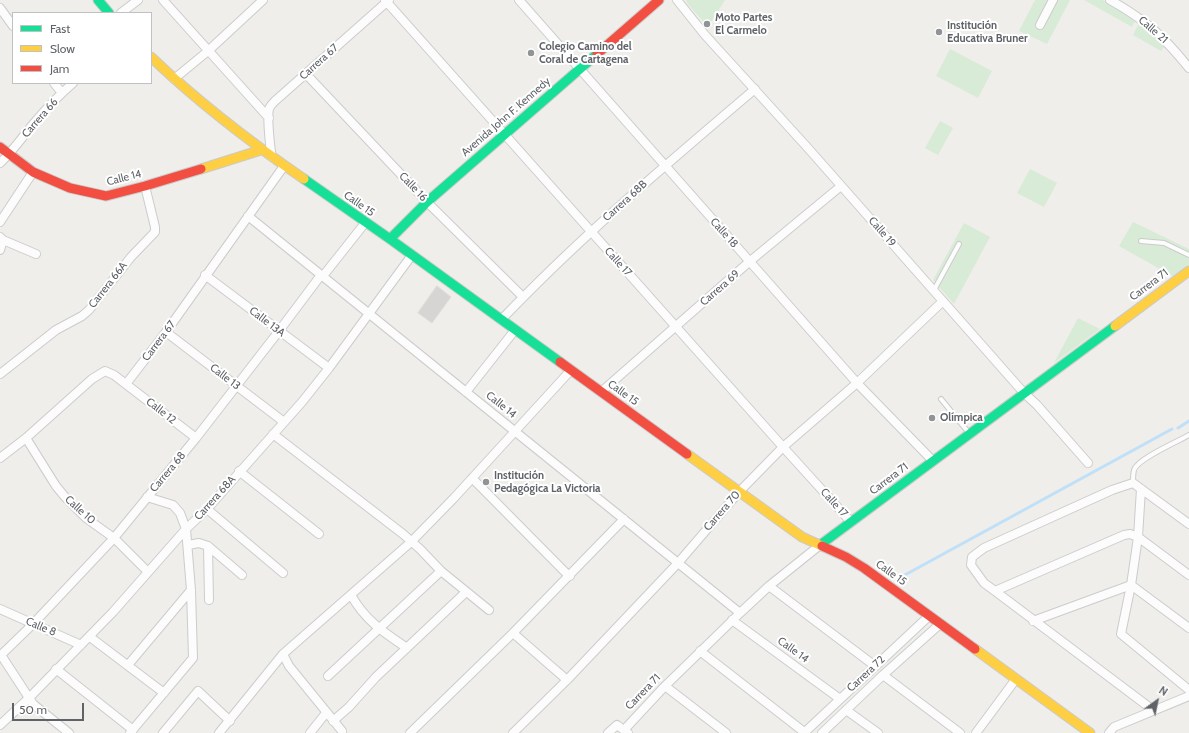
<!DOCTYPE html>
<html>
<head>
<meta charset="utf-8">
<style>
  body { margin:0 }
  #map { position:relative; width:1189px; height:733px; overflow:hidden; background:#efeeea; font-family:Cabin,sans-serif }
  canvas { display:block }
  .legend { position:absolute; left:12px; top:12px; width:140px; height:72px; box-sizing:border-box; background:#fff; border:1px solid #bfc1c3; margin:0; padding:5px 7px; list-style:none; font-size:12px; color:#5f6368 }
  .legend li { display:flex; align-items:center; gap:8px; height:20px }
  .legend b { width:20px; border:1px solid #bfc1c3 }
  .north { position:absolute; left:1137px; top:681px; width:40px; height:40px; -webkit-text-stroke:3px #fff; paint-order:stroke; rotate:33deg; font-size:11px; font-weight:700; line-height:16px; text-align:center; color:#5f6368 }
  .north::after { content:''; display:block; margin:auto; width:14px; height:18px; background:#5f6368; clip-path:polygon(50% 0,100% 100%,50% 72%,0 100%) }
  .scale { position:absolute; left:12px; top:703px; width:72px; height:18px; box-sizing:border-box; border:2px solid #5f6368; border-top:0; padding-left:5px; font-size:12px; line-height:14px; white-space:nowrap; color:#5f6368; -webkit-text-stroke:3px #fff; paint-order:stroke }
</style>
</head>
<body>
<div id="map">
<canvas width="1189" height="733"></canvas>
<ul class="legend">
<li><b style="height:5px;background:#16e098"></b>Fast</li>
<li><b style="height:5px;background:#ffcf43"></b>Slow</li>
<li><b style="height:5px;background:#f24e42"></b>Jam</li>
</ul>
<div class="north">N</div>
<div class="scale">50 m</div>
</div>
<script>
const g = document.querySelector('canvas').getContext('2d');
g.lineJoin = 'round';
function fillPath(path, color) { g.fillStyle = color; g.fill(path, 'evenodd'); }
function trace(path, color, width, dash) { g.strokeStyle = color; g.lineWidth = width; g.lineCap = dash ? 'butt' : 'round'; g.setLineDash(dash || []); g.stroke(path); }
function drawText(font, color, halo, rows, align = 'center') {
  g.font = font + ' Cabin,sans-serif'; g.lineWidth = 4; g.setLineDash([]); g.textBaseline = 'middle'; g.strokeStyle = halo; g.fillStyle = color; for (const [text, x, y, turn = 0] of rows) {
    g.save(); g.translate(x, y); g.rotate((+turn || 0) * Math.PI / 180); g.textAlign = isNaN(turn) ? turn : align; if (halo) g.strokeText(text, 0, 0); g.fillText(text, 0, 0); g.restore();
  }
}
fillPath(new Path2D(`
  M686,0H725L708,27L687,3Z
  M1035,0H1070L1047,44L1019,31Z
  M1084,0H1103L1106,2L1135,21L1132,27Z
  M1139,23L1164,47L1161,51L1133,35Z
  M950,49L992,71L978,98L936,76Z
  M940,121L953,128L938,155L925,148Z
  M1030,169L1057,183L1044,207L1017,193Z
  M1133,222L1189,249V265L1174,277L1119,246Z
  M964,223L990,237L954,304L933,280Z
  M1078,318L1100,329L1054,363Z`), '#d8ebd6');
trace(new Path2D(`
  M1178,428L1189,421
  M903,576L1172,429`), '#bfe0f9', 3);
const building = new Path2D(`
  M437,286L451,297L432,323L418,313Z`);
fillPath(building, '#d6d5d3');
trace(building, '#deddd9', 1);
const lane = new Path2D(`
  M1141,241L1164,243L1189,255
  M934,290L959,244
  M941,399L969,433
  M1133,483C1133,479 1133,474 1134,470C1137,459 1177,442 1189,435`);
const street = new Path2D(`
  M163,0L269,118
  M385,0L783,447L851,522
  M519,0L857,383L933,461
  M677,0L705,35L807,147L1024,393L1037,405L1088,463
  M1110,0C1146,20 1164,37 1189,68
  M0,8L13,26
  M121,13L138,0
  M1040,25L1053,0
  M306,74L427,202L523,297
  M174,79L208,51L263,0
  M54,83L62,93
  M272,157C270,148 267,117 269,109C270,106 273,103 275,101L389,0
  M0,163C13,151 23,136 34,123C46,109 59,95 73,83
  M248,216L740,613
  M0,222L33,172
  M0,237L3,240L36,254
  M0,250L3,240
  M205,275L329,368
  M323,276L365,223
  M501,320C580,237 668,163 755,89
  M166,332L284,422
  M0,374L56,330L82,316L89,310L131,257L155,232V227L145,186
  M126,384L166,332L284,166
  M466,392L515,330
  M601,392L749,262L841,186
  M273,434L403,534L420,549L441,571L489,610
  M26,438L56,486L65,497L86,518L114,538L148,572
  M0,458L26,438L92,379L105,371L114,375L196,438
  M239,471L319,534
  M472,478L565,572L570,576
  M1141,489L1138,537L1131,585L1121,634L1189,690
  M207,509L283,573
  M188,545L199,543L208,546L242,575
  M208,546L209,600
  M1131,585L1189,628
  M769,586L875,666
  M995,591L1124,535L1130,534L1138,537L1189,575
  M351,595C365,620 383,632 407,648
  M0,609L81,645
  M732,620L840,699
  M1033,621L1131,585
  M513,633L567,680
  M90,637L164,693
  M700,651L804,732
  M283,654L289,666L342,731
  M1,655L33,704L69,733
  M0,656L33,624L114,538L196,438L279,331L321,275
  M128,665L191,590
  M56,669L133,730
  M883,675L960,733
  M328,676L441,571
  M665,686L726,733
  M846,710L878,733
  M1153,710L995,591L984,583L971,565L972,557L984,548L1112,490L1133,483L1189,524
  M333,721L349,707L376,677L466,592
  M0,725L29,698L113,612L186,529L207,509L302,402L329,368L412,255
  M624,730L665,686L740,613L769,586L820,545
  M130,733L193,658L191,590L186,529L180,513L173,505L147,497
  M163,733L198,691L230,721
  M219,733L283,654L411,542L454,498L571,370
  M310,733L326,713
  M410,733L513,633L624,519
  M513,733L567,680L678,563L739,492L783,447L857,383L943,301
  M608,733L617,725L628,733
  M804,733L929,616
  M822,733L883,675L940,624
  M976,733L1016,679
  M1109,733L1114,727L1189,696`);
const fast = new Path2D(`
  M98,0L109,13
  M304,179L390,239L560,362
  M390,239L427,202L597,54
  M820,545L1115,326`);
const slow = new Path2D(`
  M151,57C198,102 250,142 304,179
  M201,169L261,150
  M1115,326L1189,271
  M687,454L802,537L822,546
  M975,649L1090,733`);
const jam = new Path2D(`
  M597,54L659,0
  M0,147L33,172L70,188L106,196L145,186L201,169
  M560,362L687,454
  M822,546L846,557L864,568L975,649`);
trace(lane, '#cbcccc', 6);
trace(street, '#cbcccc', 10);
trace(fast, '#cacacb', 11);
trace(slow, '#cacacb', 11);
trace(jam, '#cacacb', 11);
trace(lane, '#fdfcfc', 4);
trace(street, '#fdfcfc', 8);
trace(fast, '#16e098', 9);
trace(slow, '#ffcf43', 9);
trace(jam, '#f24e42', 9);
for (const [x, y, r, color] of [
  [707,24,4,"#919496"],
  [939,32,4,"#919496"],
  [531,53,4,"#919496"],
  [932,418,4,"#919496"],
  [486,482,4,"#919496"]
]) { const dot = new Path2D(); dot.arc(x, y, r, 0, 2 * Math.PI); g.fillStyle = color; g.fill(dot); trace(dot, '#fff', 1.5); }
drawText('bold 11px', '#5f6368', '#fff', [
  ["Moto Partes",715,18],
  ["El Carmelo",715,31],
  ["Institución",947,26],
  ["Educativa Bruner",947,39],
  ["Colegio Camino del",539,47],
  ["Coral de Cartagena",539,60],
  ["Olímpica",940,418],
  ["Institución",494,476],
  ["Pedagógica La Victoria",494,489]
], 'left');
drawText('11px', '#5f6368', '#fff', [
  ["Calle 21",1153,30,41],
  ["Carrera 67",319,62,-42],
  ["Avenida John F. Kennedy",506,117,-41],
  ["Carrera 66",40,118,-49],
  ["Calle 14",124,178,-14],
  ["Calle 16",413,187,46],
  ["Carrera 68B",625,201,-42],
  ["Calle 15",359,204,35],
  ["Calle 19",882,232,49],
  ["Calle 18",724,233,48],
  ["Calle 17",618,262,48],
  ["Carrera 66A",108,285,-52],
  ["Carrera 71",1149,285,-37],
  ["Carrera 69",720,288,-41],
  ["Calle 13A",267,322,37],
  ["Carrera 67",159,341,-53],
  ["Calle 13",225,377,37],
  ["Calle 15",623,393,36],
  ["Calle 14",501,405,39],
  ["Calle 12",161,411,38],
  ["Carrera 68",168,472,-50],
  ["Carrera 71",889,479,-37],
  ["Carrera 68A",215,498,-48],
  ["Calle 17",834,503,48],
  ["Calle 10",80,510,42],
  ["Carrera 70",722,511,-49],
  ["Calle 15",891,573,36],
  ["Calle 8",41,627,23],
  ["Calle 14",793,650,36],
  ["Carrera 72",866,674,-43],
  ["Carrera 71",643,692,-46]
]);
</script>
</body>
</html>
